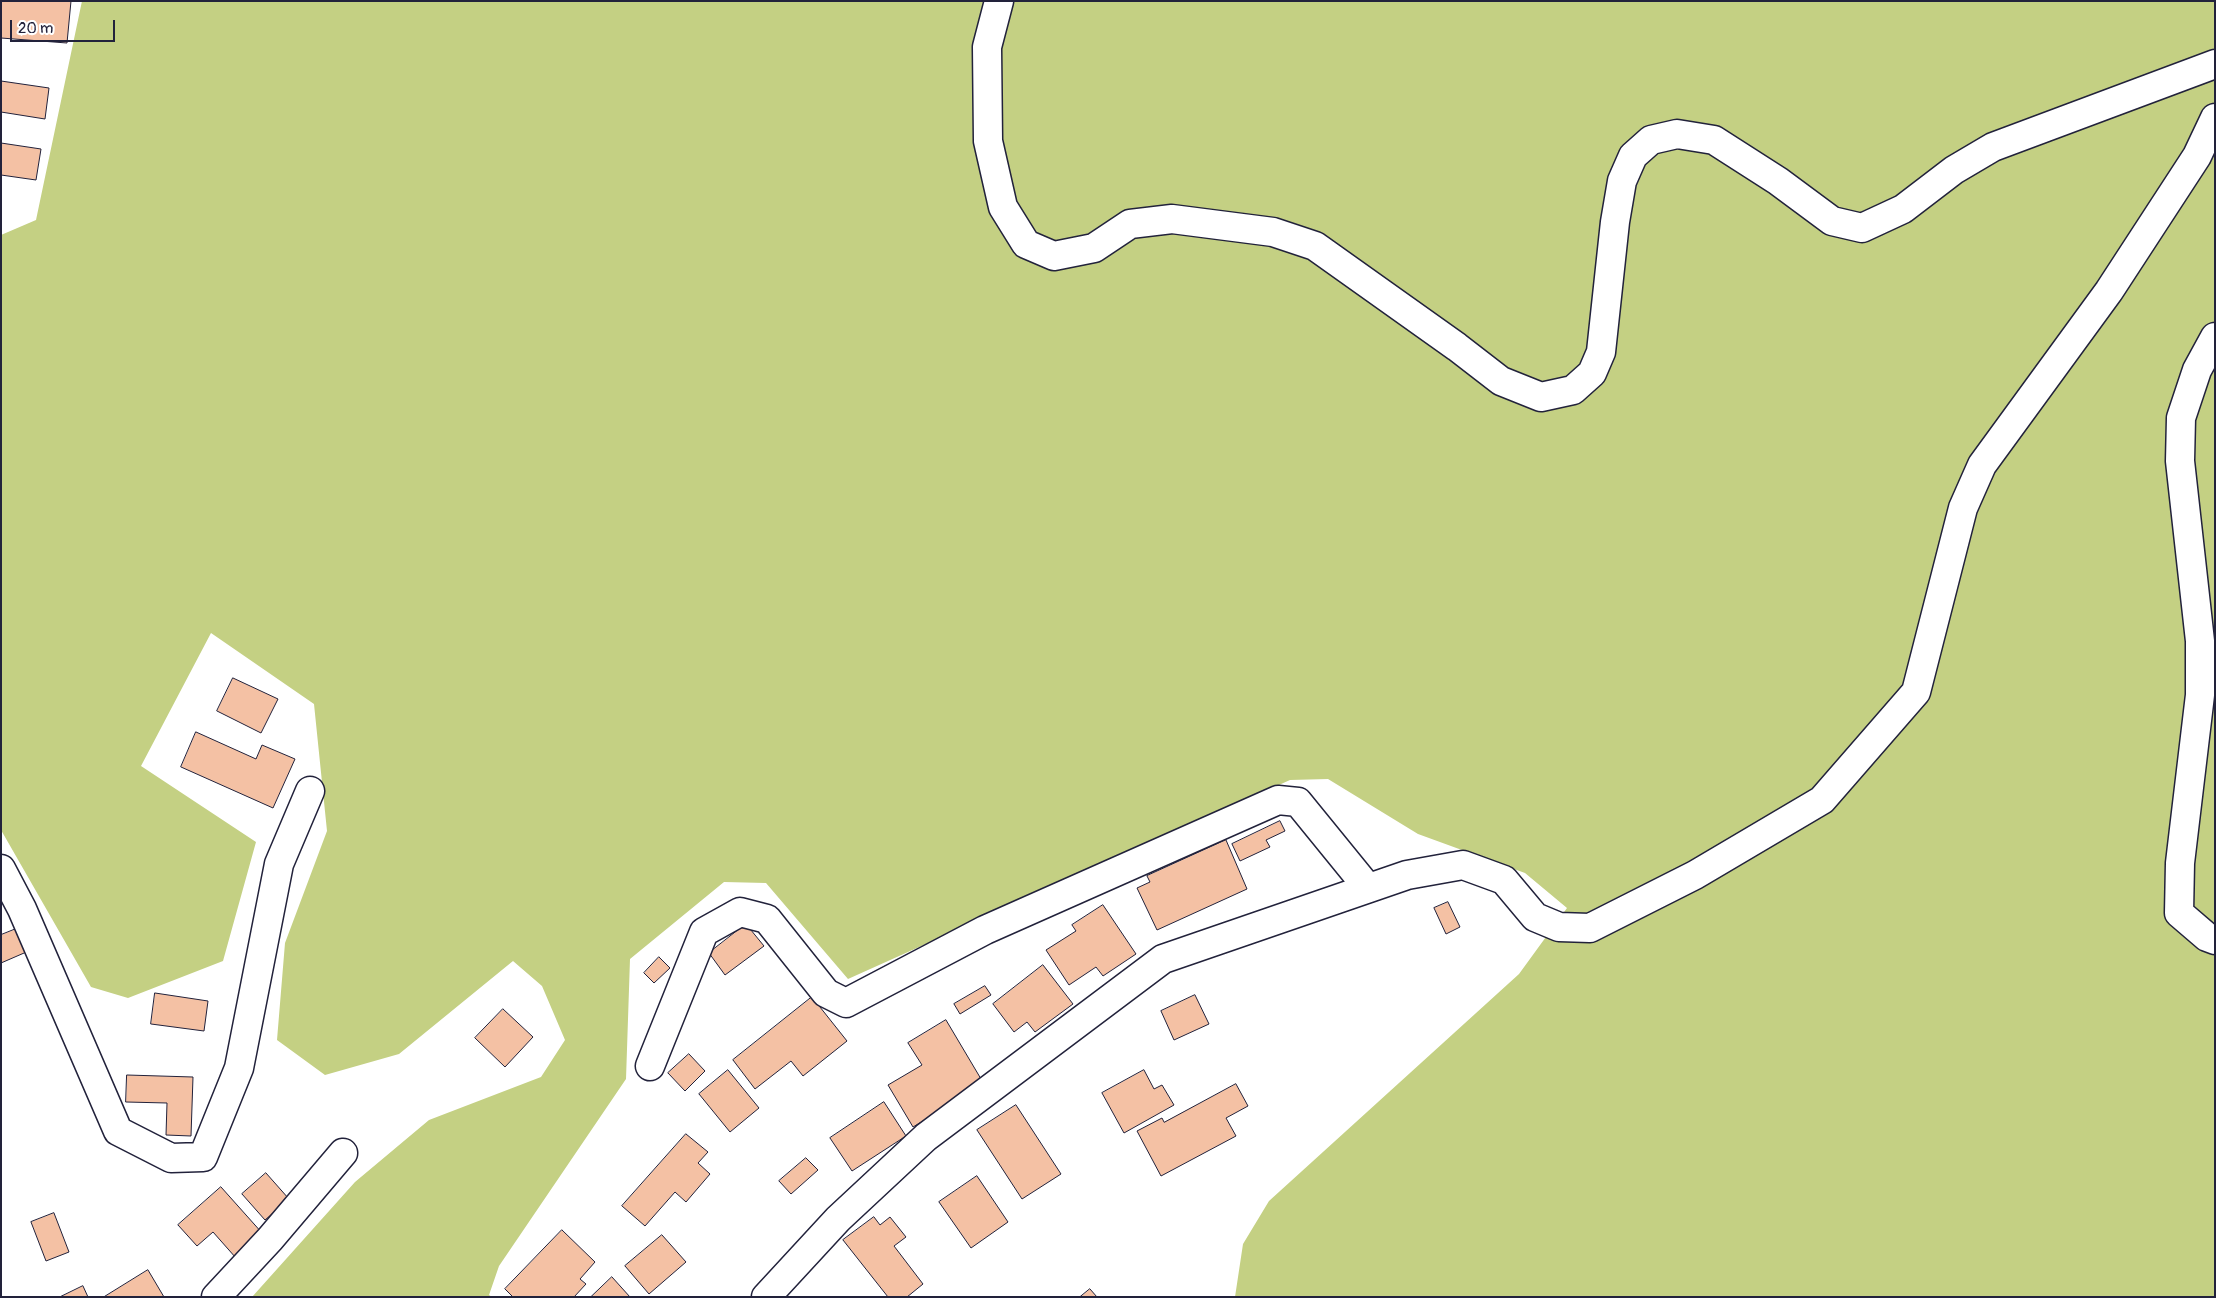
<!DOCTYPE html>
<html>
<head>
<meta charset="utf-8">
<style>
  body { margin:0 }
  #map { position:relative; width:2216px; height:1298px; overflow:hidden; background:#fff; font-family:Pangolin,sans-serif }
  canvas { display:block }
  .frame { position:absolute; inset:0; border:2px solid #22223b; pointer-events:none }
  .scale { position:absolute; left:10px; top:20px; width:105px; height:22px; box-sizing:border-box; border:2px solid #22223b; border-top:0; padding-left:6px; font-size:15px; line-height:18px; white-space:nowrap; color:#22223b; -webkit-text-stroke:4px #fff; paint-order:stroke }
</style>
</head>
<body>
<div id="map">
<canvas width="2216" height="1298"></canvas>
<div class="frame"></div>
<div class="scale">20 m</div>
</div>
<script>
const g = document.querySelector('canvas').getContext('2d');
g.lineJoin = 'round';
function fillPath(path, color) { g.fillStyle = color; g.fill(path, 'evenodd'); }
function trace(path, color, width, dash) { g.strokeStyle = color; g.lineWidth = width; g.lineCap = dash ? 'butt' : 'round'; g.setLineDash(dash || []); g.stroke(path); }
fillPath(new Path2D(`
  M82,1H2215V1297H1235L1243,1244L1269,1201L1519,974L1567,908L1525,873L1418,834L1328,779L1290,780L848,979L766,883L724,882L630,959L626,1079L499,1266L489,1295L492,1297H252L355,1182L429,1120L541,1077L565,1040L542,986L513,961L399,1054L325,1075L277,1040L285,943L327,831L314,704L211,633L141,766L256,842L223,961L128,998L91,987L1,830V235L36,220Z`), '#c4d083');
const building = new Path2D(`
  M1,1H71L67,43L1,38Z
  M1,81L49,88L45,119L1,112Z
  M1,143L41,149L36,180L1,175Z
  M233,678L278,699L261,733L217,711Z
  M196,732L256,759L262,745L295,759L273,808L181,767Z
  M1280,821L1285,831L1266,840L1270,847L1240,861L1232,844Z
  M1226,840L1247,889L1157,930L1137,888L1150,882L1147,876Z
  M1448,902L1460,927L1446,934L1434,908Z
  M1103,905L1136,954L1103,976L1096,967L1069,985L1046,950L1076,931L1072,925Z
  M746,924L764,946L725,975L709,953Z
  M21,927L31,950L1,963V935Z
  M659,957L670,968L654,983L644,973Z
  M1043,965L1073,1004L1035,1032L1027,1022L1014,1032L993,1004Z
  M985,986L991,995L960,1014L954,1004Z
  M155,993L208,1001L204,1031L151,1024Z
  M1195,995L1209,1024L1174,1040L1161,1011Z
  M812,997L847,1041L803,1076L791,1061L755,1089L733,1060Z
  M503,1009L533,1037L505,1067L475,1038Z
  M946,1020L984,1084L913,1127L888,1085L922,1065L908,1043Z
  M689,1054L705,1071L685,1091L668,1073Z
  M728,1070L759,1108L730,1132L699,1094Z
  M1144,1070L1154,1089L1162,1085L1174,1105L1124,1133L1102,1093Z
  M127,1075L193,1077L191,1136L166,1135L167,1103L126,1102Z
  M1236,1084L1248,1106L1226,1118L1236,1136L1161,1176L1137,1131L1162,1118L1164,1122Z
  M884,1102L906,1136L852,1171L830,1138Z
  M1016,1105L1061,1174L1022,1199L977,1130Z
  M686,1134L708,1152L698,1163L710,1174L686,1202L675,1192L645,1226L622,1206Z
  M806,1158L818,1170L791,1194L779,1181Z
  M266,1173L289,1199L265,1220L242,1194Z
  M977,1176L1008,1222L971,1248L939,1202Z
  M221,1187L263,1234L236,1258L213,1232L197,1246L178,1225Z
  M54,1213L69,1252L46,1261L31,1222Z
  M874,1217L880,1225L890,1217L906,1237L894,1246L923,1284L907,1297H888L843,1240Z
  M562,1230L595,1262L580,1279L586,1284L574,1297H513L505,1289Z
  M662,1235L686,1262L649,1294L625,1266Z
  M148,1270L164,1297H104Z
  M612,1277L630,1297H591Z
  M83,1286L88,1297H60Z
  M1090,1289L1097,1297H1080Z`);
fillPath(building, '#f4c1a4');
trace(building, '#22223b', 1);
const street = new Path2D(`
  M999,1L987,47L988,141L1003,207L1026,244L1054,256L1094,248L1130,224L1172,219L1273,232L1315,246L1457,347L1501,381L1541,397L1573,390L1592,373L1601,352L1615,222L1622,181L1633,156L1651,140L1677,134L1714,140L1778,181L1832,221L1862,228L1903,209L1954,170L1993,147L2215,64
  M2215,337L2197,370L2181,418L2180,461L2200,641V695L2180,863L2179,913L2207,937L2215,940
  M1,869L22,909L118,1131L171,1158L203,1157L239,1068L279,864L310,791
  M650,1066L704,932L740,912L767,919L826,993L846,1003L985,930L1278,800L1298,802L1368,888
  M216,1297L270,1239L343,1153
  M766,1297L838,1219L926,1137L1163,959L1407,875L1463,865L1504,880L1535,917L1559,927L1590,928L1695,875L1822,800L1916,692L1963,508L1982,465L2109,291L2197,156L2215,118`);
trace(street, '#22223b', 31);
trace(street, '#fff', 28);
</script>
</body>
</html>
